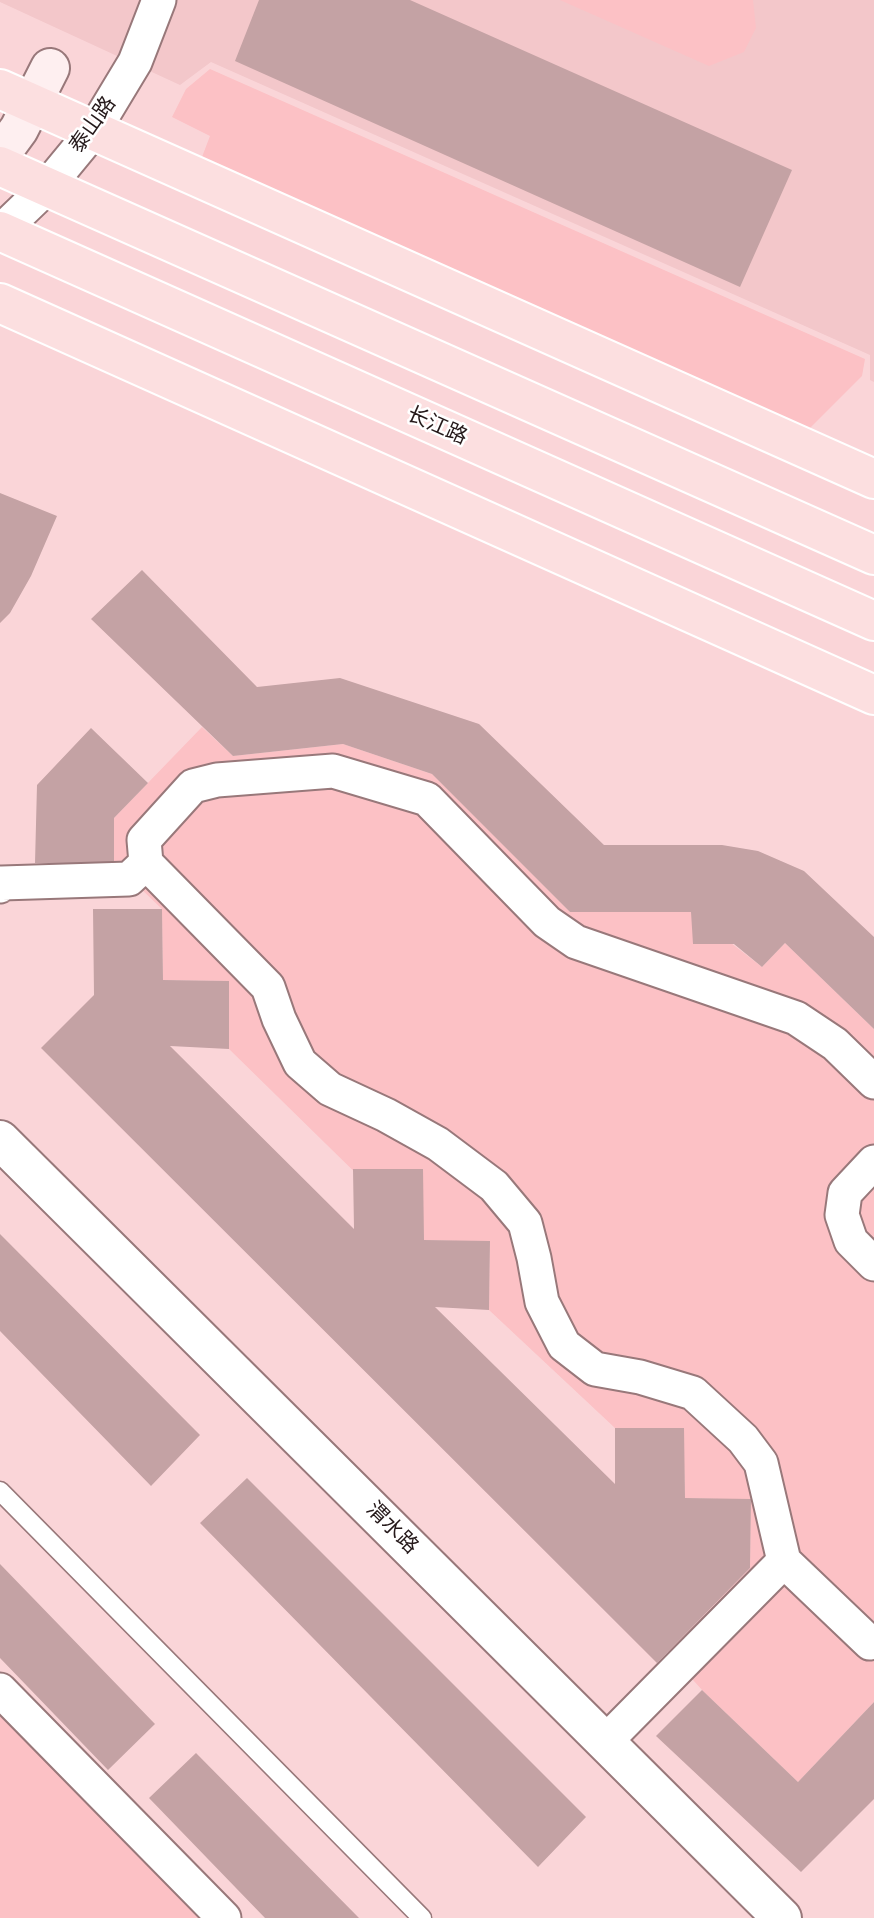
<!DOCTYPE html>
<html>
<head>
<meta charset="utf-8">
<style>
  body { margin:0 }
  canvas { display:block; background:#fad5d8 }
</style>
</head>
<body>
<canvas width="874" height="1918"></canvas>
<script>
const g = document.querySelector('canvas').getContext('2d');
g.lineJoin = 'round';
function fillPath(path, color) { g.fillStyle = color; g.fill(path, 'evenodd'); }
function trace(path, color, width, dash) { g.strokeStyle = color; g.lineWidth = width; g.lineCap = dash ? 'butt' : 'round'; g.setLineDash(dash || []); g.stroke(path); }
function drawText(font, color, halo, rows, align = 'center') {
  g.font = font + ' "PT Serif","Noto Sans SC",serif'; g.lineWidth = 5; g.setLineDash([]); g.textBaseline = 'middle'; g.strokeStyle = halo; g.fillStyle = color; for (const [text, x, y, turn = 0] of rows) {
    g.save(); g.translate(x, y); g.rotate((+turn || 0) * Math.PI / 180); g.textAlign = isNaN(turn) ? turn : align; if (halo) g.strokeText(text, 0, 0); g.fillText(text, 0, 0); g.restore();
  }
}
fillPath(new Path2D(`
  M0,0H874V382L870,380V355L211,62L180,85L0,2Z`), '#f3c7ca');
fillPath(new Path2D(`
  M560,0H753L756,28L744,52L709,66Z
  M210,69L865,359L862,376L808,430L202,157L210,136L172,117L186,89Z
  M202,727L233,756L343,744L432,774L570,912H691L762,967L785,943L874,1029V1702L798,1782L702,1690L668,1652L750,1568L751,1500L685,1498L683,1428H615L489,1310L490,1242L424,1240L229,1049V981L163,980L162,909L114,863V818Z
  M0,1690L224,1918H0Z`), '#fcc1c5');
fillPath(new Path2D(`
  M259,0H410L792,170L740,287L235,61Z
  M0,493L57,516L31,576L10,613L0,623Z
  M142,570L257,687L340,678L479,724L604,845H722L758,851L804,871L874,937V1029L785,943L762,967L734,944H693L691,912H570L432,774L343,744L233,756L91,619Z
  M91,728L148,783L114,818V863H35L37,785Z
  M93,909H162L163,980L229,981V1049L170,1046L354,1229L353,1169H423L424,1240L490,1241L489,1310L435,1307L615,1484V1428H684L685,1498L751,1499L750,1568L657,1663L41,1048L94,995Z
  M0,1234L200,1435L151,1486L0,1331Z
  M247,1478L586,1817L538,1867L200,1523Z
  M0,1564L155,1724L108,1770L0,1658Z
  M702,1690L798,1782L874,1702V1799L801,1872L656,1736Z
  M196,1753L359,1918H265L149,1798Z`), '#c4a2a4');
const service = new Path2D(`
  M0,1491L422,1918`);
const minor = new Path2D(`
  M0,232L47,187L94,130L135,62L159,0
  M0,886L2,883L129,879L146,863
  M874,1082L835,1044L796,1018L576,942L547,922L427,799L333,771L217,780L193,786L144,840L146,863L268,987L279,1019L300,1063L330,1089L386,1115L438,1144L494,1186L525,1223L534,1258L542,1302L564,1345L595,1369L640,1377L693,1393L743,1439L761,1463L784,1561L870,1643L874,1642
  M874,1162L845,1193L842,1215L851,1241L874,1264
  M0,1690L224,1918
  M606,1741L784,1561`);
const tertiary = new Path2D(`
  M0,1140L782,1918`);
const secondary = new Path2D(`
  M0,155L19,129L50,68`);
const primary = new Path2D(`
  M0,89L874,479
  M0,166L874,555
  M0,231L874,621
  M0,303L874,695`);
trace(service, '#98787a', 21);
trace(minor, '#98787a', 37);
trace(tertiary, '#98787a', 42);
trace(secondary, '#98787a', 42);
trace(primary, '#fff', 42);
trace(service, '#fff', 18);
trace(minor, '#fff', 33);
trace(tertiary, '#fff', 38);
trace(secondary, '#feeff0', 38);
trace(primary, '#fcdfe0', 38);
drawText('21px', '#25191a', '#fff', [
  ["泰山路",93,125,-55],
  ["长江路",437,426,24],
  ["渭水路",392,1528,45]
]);
</script>
</body>
</html>
